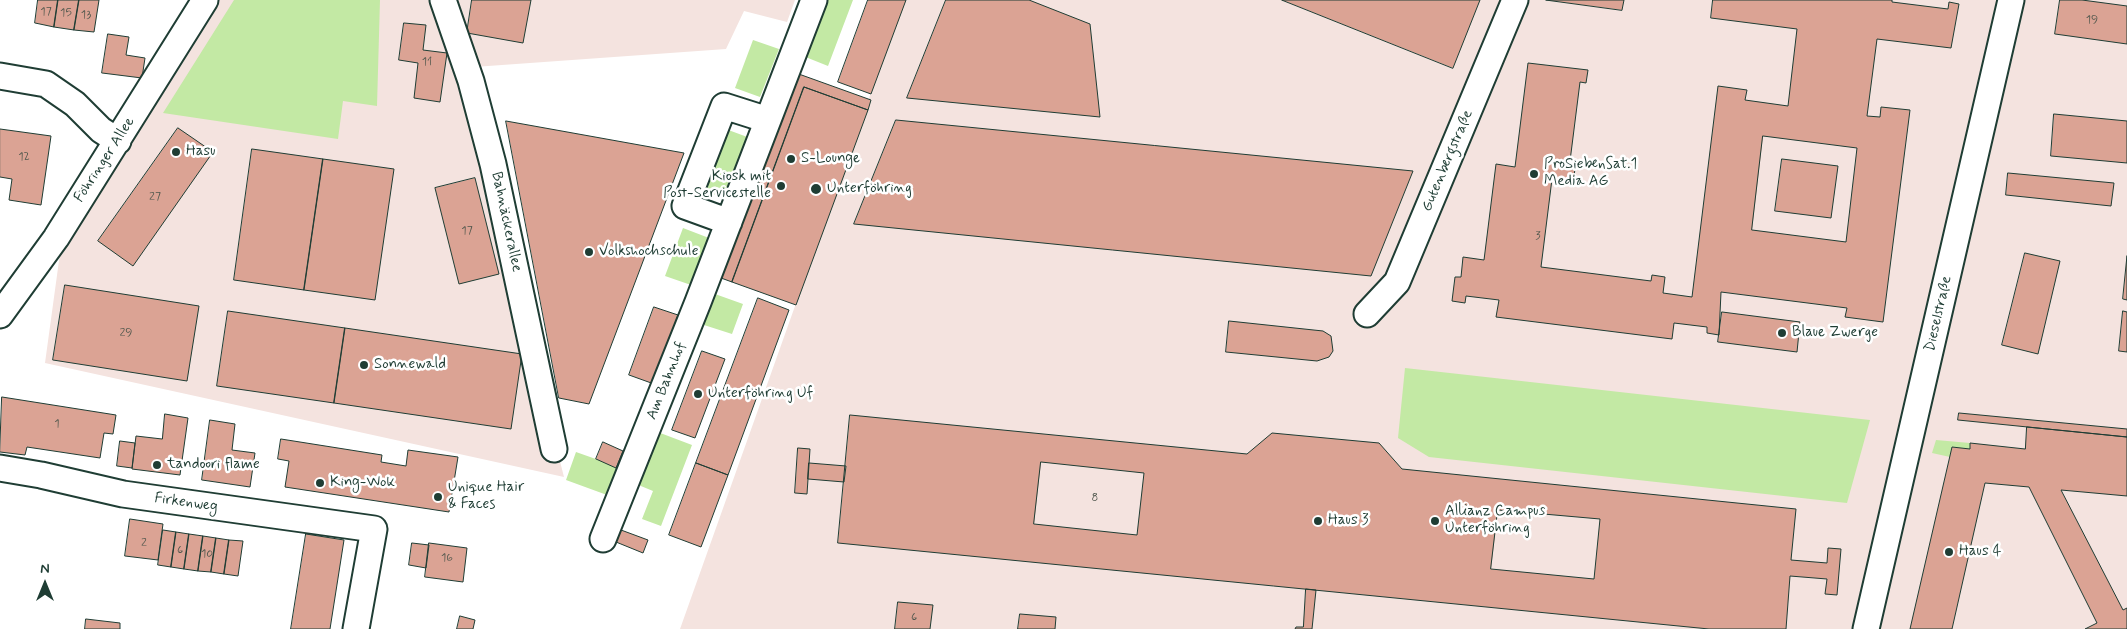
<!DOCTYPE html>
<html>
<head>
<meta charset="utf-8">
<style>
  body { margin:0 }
  #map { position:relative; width:2127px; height:629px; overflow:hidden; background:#fff; font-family:Mynerve,sans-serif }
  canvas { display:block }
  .north { position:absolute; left:20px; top:559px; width:50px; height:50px; -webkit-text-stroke:4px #fff; paint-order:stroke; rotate:0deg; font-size:14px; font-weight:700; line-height:20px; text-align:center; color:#1f3d34 }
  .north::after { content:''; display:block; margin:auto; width:18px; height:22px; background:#1f3d34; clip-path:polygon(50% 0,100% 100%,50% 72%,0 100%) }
</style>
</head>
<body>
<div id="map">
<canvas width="2127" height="629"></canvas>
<div class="north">N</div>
</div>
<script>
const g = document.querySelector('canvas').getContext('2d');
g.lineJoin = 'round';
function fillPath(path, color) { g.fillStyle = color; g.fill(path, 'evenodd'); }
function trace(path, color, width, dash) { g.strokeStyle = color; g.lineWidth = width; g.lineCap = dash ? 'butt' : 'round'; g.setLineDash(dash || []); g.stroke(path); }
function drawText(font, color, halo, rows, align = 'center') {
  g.font = font + ' Mynerve,sans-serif'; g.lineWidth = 5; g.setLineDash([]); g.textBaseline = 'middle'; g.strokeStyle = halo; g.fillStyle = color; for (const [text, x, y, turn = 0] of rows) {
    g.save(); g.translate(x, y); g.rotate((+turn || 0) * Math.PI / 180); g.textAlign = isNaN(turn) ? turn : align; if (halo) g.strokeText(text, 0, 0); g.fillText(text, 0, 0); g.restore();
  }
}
fillPath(new Path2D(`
  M212,0H795L787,22L744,11L726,49L460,68L564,477L45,363L61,246Z
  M904,0H2127V629H680Z`), '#f4e3df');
fillPath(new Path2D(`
  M234,0H380L377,106L343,101L338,139L163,113Z
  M824,0H853L828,66L803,56Z
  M753,40L779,49L760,97L735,88Z
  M723,128L750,138L727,199L701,190Z
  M683,228L709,238L691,285L665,276Z
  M715,294L743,304L732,334L704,325Z
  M1405,368L1870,420L1847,503L1429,457L1398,438Z
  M655,431L692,445L661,526L642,519L653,491L636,484Z
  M1936,440L1970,443V449L1952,447L1950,457L1932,453Z
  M576,452L624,469L620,478L614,476L607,495L566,480Z`), '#c3e9a4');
const building = new Path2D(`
  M38,0H58L54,27L35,23Z
  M58,0H79L74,30L54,27Z
  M79,0H99L94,32L74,30Z
  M472,0H531L523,43L467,33Z
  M868,0H906L871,94L838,82Z
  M946,0H1029L1090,24L1100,117L907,98Z
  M1282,0H1480L1453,68Z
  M1546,0H1624L1622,10Z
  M1713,0H1892V2L1948,9L1949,2L1959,4L1951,48L1877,39L1867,116L1880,117L1881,107L1910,110L1883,322L1845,317L1847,308L1721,292L1719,335L1707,333V327L1674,323L1672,339L1496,317L1499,300L1466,296L1465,303L1452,301L1455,277H1461L1463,257L1484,260L1496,164L1515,167L1528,63L1588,70L1586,83L1580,82L1569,169H1575L1573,182L1552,179L1541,267L1651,281L1652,275L1665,277L1663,293L1692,297L1718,86L1747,90L1745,100L1788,106L1797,29L1711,18ZM1763,136L1857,148L1846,242L1752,230Z
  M2060,0H2082L2127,6V44L2055,34Z
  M404,23L426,25L423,50L447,53L440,102L414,98L418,63L399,60Z
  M108,34L129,37L126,55L145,58L142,78L102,73Z
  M796,73L871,100L868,110L804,87L732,282L721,278Z
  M804,87L868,110L796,305L732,282Z
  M2054,114L2127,121V163L2051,156Z
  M896,120L1413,171L1371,276L854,224Z
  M506,121L684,153L589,404L559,398Z
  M178,128L213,152L133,266L98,241Z
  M0,129L51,136L41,205L9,200L12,179L0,177Z
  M252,149L323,159L304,290L234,280Z
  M323,159L394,169L375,300L304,290Z
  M1782,159L1838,166L1831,218L1775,211Z
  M2008,173L2114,183L2111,206L2006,195Z
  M475,178L499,274L459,284L435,188Z
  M2025,253L2060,261L2038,354L2002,345Z
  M2127,256V300L2123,299Z
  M65,285L199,306L187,381L53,360Z
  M758,298L789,310L728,475L696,463Z
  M654,307L678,315L654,384L629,375Z
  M228,311L345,328L334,403L217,386Z
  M2123,311L2127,312V352L2119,351Z
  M1722,312L1800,322L1797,352L1718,342Z
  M1229,321L1323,331L1331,336L1333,351L1329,357L1317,361L1226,352Z
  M345,328L522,354L511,429L334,403Z
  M702,351L725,359L695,438L672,430Z
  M2,397L116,415L113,434L104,433L100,458L27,447L25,455L0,452Z
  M1959,413L2127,429V437L1958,420Z
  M165,414L188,418L180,475L132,469L136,436L162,439Z
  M850,415L1247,454L1272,433L1379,443L1402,469L1796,509L1791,560L1827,563L1828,548L1841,549L1837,595L1825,594L1827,579L1790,576L1786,629H1709L838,543ZM1041,462L1144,473L1137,535L1034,524ZM1498,510L1600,519L1594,579L1491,569Z
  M210,420L235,424L232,450L255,453L250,487L202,480Z
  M2027,427L2127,437V496L2061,490L2123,610L2127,608V629H2085L2097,623L2029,487L1985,483L1952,629H1910L1952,447L1970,449V443L2025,449Z
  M281,439L382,455L381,462L406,466L408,450L458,457L449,512L285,487L289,461L278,459Z
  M120,441L135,443L132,468L117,466Z
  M603,442L623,451L616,468L596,459Z
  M798,448L810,449L807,494L795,493Z
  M696,463L728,475L701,547L669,535Z
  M809,463L846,466L844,482L808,479Z
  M130,519L163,524L158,560L125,556Z
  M163,530L176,532L171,567L158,565Z
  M621,530L648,540L643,553L616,542Z
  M176,532L189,534L184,569L171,567Z
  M189,534L203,536L198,571L184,569Z
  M306,534L344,540L330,629H291Z
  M203,536L216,538L211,572L198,571Z
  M216,538L229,540L224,574L211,572Z
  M229,540L243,541L238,576L224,574Z
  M412,543L429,545L426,568L409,565Z
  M429,543L467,548L463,582L425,577Z
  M1306,589L1316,590L1312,629H1295L1296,627H1303Z
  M898,602L933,605L930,629H895Z
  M1020,614L1056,617L1055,629H1018Z
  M460,616L475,620L473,629H457Z
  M86,619L120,623V629H85Z`);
fillPath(building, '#dba394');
trace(building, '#1f3d34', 1);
const minor = new Path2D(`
  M443,0L471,81L493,164L554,449
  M0,76L46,84L75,104L101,130L118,141
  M729,222L685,206L724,106L768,120
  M1367,314L1397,282L1515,0
  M0,315L56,238L205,0
  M0,468L41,475L123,494L374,529L356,629
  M603,539L698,302L814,0
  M1866,629L2011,0`);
trace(minor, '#1f3d34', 29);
trace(minor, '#fff', 25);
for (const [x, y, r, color] of [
  [176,152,5,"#1f3d34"],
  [791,159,5,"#1f3d34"],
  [1534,174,5,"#1f3d34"],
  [781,186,5,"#1f3d34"],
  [816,189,6,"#1f3d34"],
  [589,252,5,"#1f3d34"],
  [1782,333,5,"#1f3d34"],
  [364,365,5,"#1f3d34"],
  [698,394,5,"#1f3d34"],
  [157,465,5,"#1f3d34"],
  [320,483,5,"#1f3d34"],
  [438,497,5,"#1f3d34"],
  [1318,521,5,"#1f3d34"],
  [1435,521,5,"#1f3d34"],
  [1949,552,5,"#1f3d34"]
]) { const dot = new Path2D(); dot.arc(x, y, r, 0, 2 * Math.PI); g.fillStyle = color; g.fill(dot); trace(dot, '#fff', 2); }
drawText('12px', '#4e564c', null, [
  ["17",46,12],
  ["15",66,13],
  ["13",86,15],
  ["19",2092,20],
  ["11",427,62],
  ["12",24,157],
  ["27",155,197],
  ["17",467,231],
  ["3",1538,236],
  ["29",126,333],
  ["1",57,424],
  ["8",1095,498],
  ["2",144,543],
  ["6",180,550],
  ["10",207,554],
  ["16",447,558],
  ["6",914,617]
]);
drawText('15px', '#1f3d34', '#fff', [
  ["Hasu",186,152],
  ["S-Lounge",801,159],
  ["ProSiebenSat.1",1544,165],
  ["Media AG",1544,182],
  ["Kiosk mit",771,177,"right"],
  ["Post-Servicestelle",771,194,"right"],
  ["Unterföhring",827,189],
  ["Volkshochschule",599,252],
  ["Blaue Zwerge",1792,333],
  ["Sonnewald",374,365],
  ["Unterföhring Uf",708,394],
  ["tandoori flame",167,465],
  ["King-Wok",330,483],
  ["Unique Hair",448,488],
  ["& Faces",448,505],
  ["Allianz Campus",1445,512],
  ["Unterföhring",1445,529],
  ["Haus 3",1328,521],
  ["Haus 4",1959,552]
], 'left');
drawText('15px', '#1f3d34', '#fff', [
  ["Föhringer Allee",105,160,-57],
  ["Gutenbergstraße",1448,161,-67],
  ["Bahnäckerallee",506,222,78],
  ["Dieselstraße",1939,314,-77],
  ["Am Bahnhof",667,381,-68],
  ["Firkenweg",186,503,8]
]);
</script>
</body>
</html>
